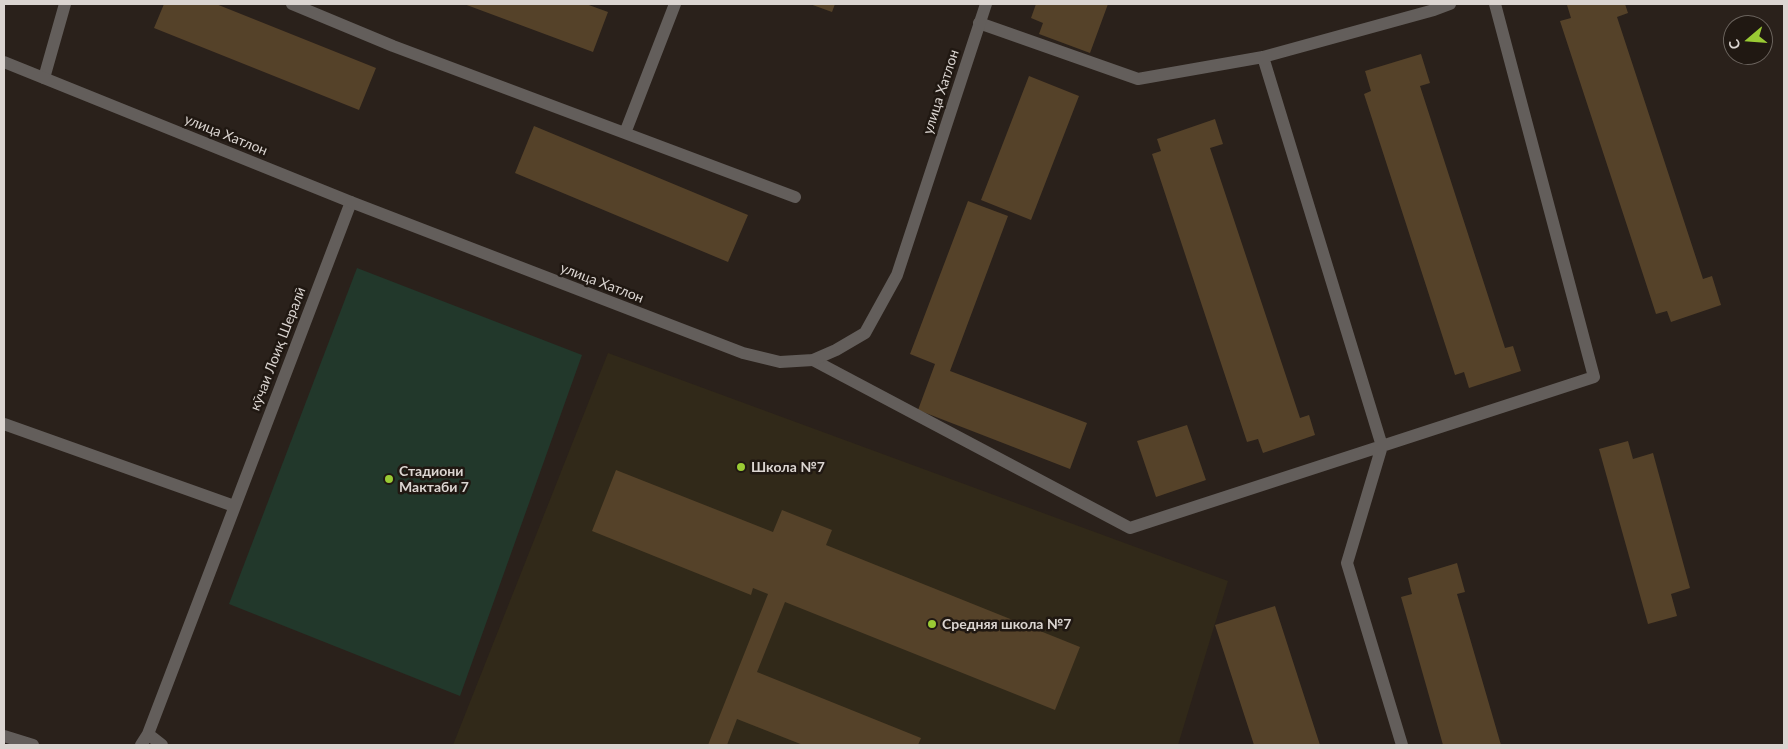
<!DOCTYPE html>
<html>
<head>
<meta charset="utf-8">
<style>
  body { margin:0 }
  #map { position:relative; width:1788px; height:749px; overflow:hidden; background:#2a211b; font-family:Lato,sans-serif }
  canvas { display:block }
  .frame { position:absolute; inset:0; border:5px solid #dbd5d1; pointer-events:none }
  .north { position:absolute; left:1723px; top:15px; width:50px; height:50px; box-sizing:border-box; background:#201812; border:1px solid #6b645e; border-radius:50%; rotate:252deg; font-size:14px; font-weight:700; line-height:20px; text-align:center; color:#dbd5d1 }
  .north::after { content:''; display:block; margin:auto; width:18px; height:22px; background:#9acb34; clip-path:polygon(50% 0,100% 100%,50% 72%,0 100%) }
</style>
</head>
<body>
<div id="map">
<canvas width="1788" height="749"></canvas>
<div class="frame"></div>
<div class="north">С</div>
</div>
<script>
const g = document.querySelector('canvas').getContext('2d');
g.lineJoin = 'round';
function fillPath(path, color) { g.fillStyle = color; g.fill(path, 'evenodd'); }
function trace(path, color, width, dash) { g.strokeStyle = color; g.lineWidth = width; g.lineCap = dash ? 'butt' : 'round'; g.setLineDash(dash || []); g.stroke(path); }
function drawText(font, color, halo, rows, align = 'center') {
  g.font = font + ' Lato,sans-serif'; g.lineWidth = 5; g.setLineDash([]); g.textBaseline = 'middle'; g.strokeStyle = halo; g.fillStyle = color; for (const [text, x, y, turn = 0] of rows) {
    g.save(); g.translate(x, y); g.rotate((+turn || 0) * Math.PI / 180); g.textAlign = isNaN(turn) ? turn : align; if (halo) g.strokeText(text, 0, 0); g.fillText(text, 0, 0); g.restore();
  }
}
fillPath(new Path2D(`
  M608,353L1228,581L1178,745H453Z`), '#312919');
fillPath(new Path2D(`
  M357,268L582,355L460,696L229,604Z`), '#22382b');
fillPath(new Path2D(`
  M164,4H216L376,68L359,110L154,28Z
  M464,4H586L608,12L593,52Z
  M810,4H835L832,12Z
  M1036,4H1108L1090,53L1039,34L1043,23L1031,18Z
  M1572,4H1625L1628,13L1617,17L1703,279L1712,276L1721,305L1671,322L1667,311L1656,314L1560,21L1571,18L1567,5Z
  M1421,54L1430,83L1420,86L1505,348L1513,346L1521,371L1469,388L1464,372L1455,375L1364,94L1371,91L1365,71Z
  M1029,76L1079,96L1031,220L981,200Z
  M1215,119L1223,144L1210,148L1300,418L1309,415L1315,435L1263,453L1258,439L1247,442L1152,154L1161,151L1157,139Z
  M534,126L748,215L728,262L515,173Z
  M968,201L1008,216L950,371L1087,423L1070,469L918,410L935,364L910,354Z
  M1187,425L1206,480L1156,497L1137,441Z
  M1628,441L1633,459L1653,453L1690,588L1671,594L1677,616L1648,624L1599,449Z
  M616,470L773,532L782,510L832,530L826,545L1080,647L1055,710L785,602L757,672L921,738L918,745H803L737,719L727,745H708L768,594L753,588L751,595L592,531Z
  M1457,563L1465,592L1457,594L1501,745H1443L1401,597L1412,594L1408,578Z
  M1275,606L1320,745H1254L1215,625Z`), '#554229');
trace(new Path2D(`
  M979,23L1138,79L1263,57L1434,10L1450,4
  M1263,57L1382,446L1347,563L1402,745
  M813,360L1130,528L1594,377L1495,4`), '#635e5b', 12);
trace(new Path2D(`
  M292,4L393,46L795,197
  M44,78L65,4
  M625,133L675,4
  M4,424L234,506
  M148,734L162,745
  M4,736L33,745
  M141,745L148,734L351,202`), '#635e5b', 12);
trace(new Path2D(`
  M4,62L351,202L743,353L780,362L813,360L836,350L865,333L897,275L986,4`), '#635e5b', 12);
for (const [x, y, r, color] of [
  [741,467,5,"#9acb34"],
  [389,479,5,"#9acb34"],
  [932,624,5,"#9acb34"]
]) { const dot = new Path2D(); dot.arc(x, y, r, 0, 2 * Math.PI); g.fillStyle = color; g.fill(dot); trace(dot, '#201812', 2); }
drawText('14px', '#dbd5d1', '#201812', [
  ["улица Хатлон",941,92,-72],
  ["улица Хатлон",226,135,22],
  ["улица Хатлон",602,283,21],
  ["кӯчаи Лоиқ Шералӣ",278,349,-69]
]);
drawText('bold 14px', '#dbd5d1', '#201812', [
  ["Школа №7",751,467],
  ["Стадиони",399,471],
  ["Мактаби 7",399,487],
  ["Средняя школа №7",942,624]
], 'left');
</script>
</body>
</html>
